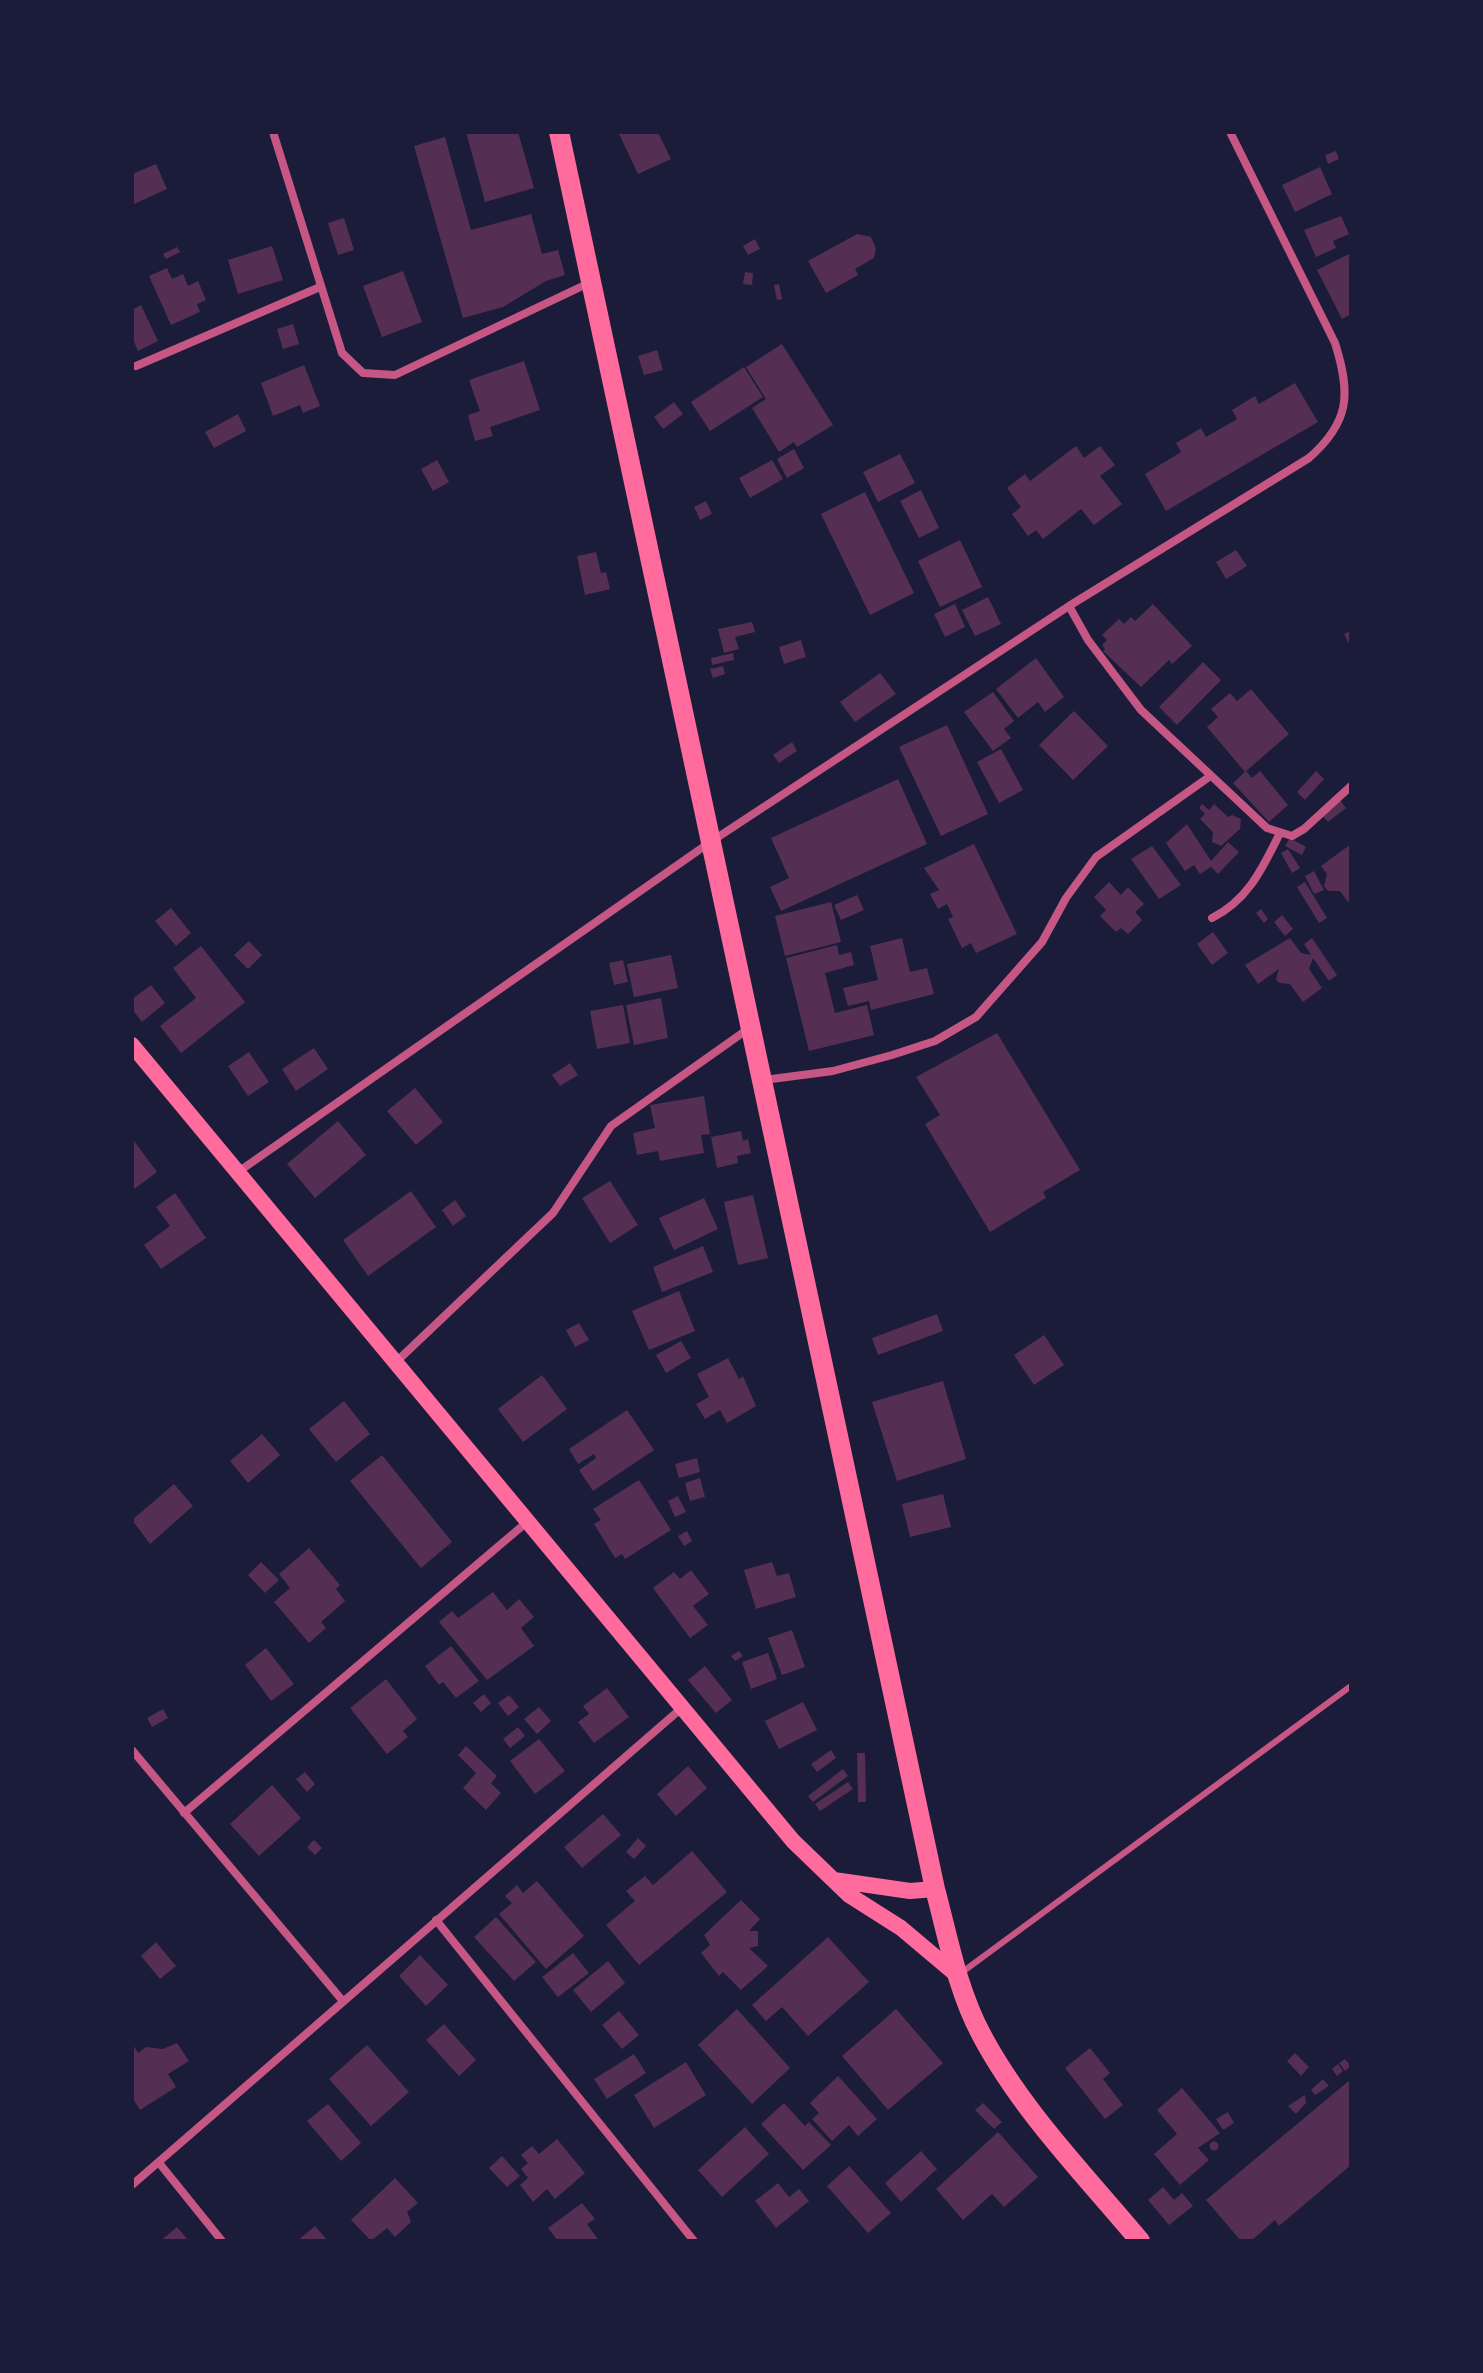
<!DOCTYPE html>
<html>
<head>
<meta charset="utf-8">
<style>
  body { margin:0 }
  #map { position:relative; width:1483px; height:2373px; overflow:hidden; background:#1b1b3a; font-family:"Open Sans",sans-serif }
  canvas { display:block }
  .frame { position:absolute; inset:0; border:134px solid #1b1b3a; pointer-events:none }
</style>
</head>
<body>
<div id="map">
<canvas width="1483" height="2373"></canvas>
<div class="frame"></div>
</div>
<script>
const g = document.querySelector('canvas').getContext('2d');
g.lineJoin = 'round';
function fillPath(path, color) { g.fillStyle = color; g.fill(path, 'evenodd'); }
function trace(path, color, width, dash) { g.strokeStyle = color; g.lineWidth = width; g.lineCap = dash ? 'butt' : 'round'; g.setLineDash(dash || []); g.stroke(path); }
fillPath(new Path2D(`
  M466,132H518L534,188L485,202Z
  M618,132H658L671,159L638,174Z
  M445,137L471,230L531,214L542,254L558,250L565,275L546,281L503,307L463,318L414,146Z
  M1336,151L1339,159L1328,164L1325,155Z
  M156,164L167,189L134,204L132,174Z
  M1320,167L1332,194L1295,212L1282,185Z
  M1341,216L1349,234L1333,241L1336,248L1316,257L1304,230Z
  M344,218L354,250L338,255L328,223Z
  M857,234L871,237L876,248L874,258L855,269L858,275L826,293L808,261Z
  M755,239L760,249L748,255L743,246Z
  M272,246L283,280L238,294L228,260Z
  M177,247L180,252L166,259L163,254Z
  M1351,253V314L1342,319L1317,270Z
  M167,268L172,279L183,274L188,286L198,281L206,300L197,304L200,312L171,325L149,276Z
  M403,271L422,322L382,337L363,286Z
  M745,272L753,273L752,285L743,284Z
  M779,284L782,299L777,300L774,285Z
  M141,305L158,341L138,351L132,337V310Z
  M293,324L299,344L283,349L277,329Z
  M782,344L833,425L797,447L794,442L779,452L752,408L766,399L746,367Z
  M657,350L663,370L644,375L638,356Z
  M524,361L540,410L490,427L493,436L475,441L468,415L480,411L469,380Z
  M304,365L320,406L303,413L300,405L273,416L261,383Z
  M744,367L763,397L710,431L691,402Z
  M1295,383L1318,422L1166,511L1145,474L1181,452L1176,443L1201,428L1206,437L1237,419L1232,410L1255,396L1259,404Z
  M674,402L683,414L663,429L654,417Z
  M238,414L246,431L214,448L205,432Z
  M1076,446L1084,458L1100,446L1115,465L1100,476L1122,504L1094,525L1081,509L1043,539L1036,530L1028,536L1012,514L1021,507L1007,488L1025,474L1030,481Z
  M794,449L804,468L787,478L777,459Z
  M900,454L915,483L878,502L863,472Z
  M437,460L449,482L433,491L421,469Z
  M772,460L783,479L750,498L739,478Z
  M921,490L939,528L919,538L900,501Z
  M865,492L914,593L870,615L821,514Z
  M706,501L712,514L700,520L694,507Z
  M960,540L982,587L940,607L918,561Z
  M1236,550L1247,566L1226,579L1216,562Z
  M596,552L601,573L606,572L610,589L585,595L577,556Z
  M988,597L1001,624L975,636L962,610Z
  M955,604L965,627L945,637L934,614Z
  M1153,604L1192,646L1172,664L1169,660L1141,687L1103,651L1105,649L1102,645L1107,640L1102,635L1119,619L1124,624L1131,617L1135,621Z
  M752,622L755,632L735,637L739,649L724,653L718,629Z
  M1351,631V648L1344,634Z
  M801,640L806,657L784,664L779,647Z
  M733,653L734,660L712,665L711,658Z
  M1036,658L1064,697L1045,712L1038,702L1018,718L996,689Z
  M1203,662L1221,680L1177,725L1159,707Z
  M723,666L725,674L713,678L710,669Z
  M880,673L896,694L855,722L840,702Z
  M1251,689L1289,734L1245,772L1207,727L1218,717L1211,709L1230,693L1237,701Z
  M993,692L1014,721L1004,729L1011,738L993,751L964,712Z
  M1074,711L1108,746L1073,780L1039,745Z
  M947,725L988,814L941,836L899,747Z
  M792,742L797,751L779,763L773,755Z
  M1001,749L1023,790L999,803L977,762Z
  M1246,771L1252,778L1260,771L1288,805L1269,822L1233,783Z
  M1316,771L1324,779L1305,800L1297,792Z
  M898,779L927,844L781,911L770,887L789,878L771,838Z
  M1340,800L1346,808L1328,822L1322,815Z
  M1202,804L1209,810L1214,804L1228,817L1232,815L1241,819L1240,829L1221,846L1212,842L1213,832L1200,819L1205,814L1199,808Z
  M1187,824L1211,861L1228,842L1239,852L1218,874L1211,867L1200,874L1194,865L1185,871L1166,843Z
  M1290,838L1306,847L1302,855L1285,846Z
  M974,844L1017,934L976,953L971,943L962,948L948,919L953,917L947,904L938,909L930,894L939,890L924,868Z
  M1351,844V899L1348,902L1340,891H1328L1324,886L1327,874L1321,866Z
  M1152,846L1181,885L1159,899L1131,859Z
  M1288,849L1300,868L1292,873L1281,853Z
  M1314,871L1324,890L1314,894L1305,876Z
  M1109,882L1121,895L1128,887L1144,904L1135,912L1142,920L1128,934L1121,928L1116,932L1100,916L1106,910L1094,897Z
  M1305,882L1327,918L1319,923L1297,887Z
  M857,895L864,910L841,920L834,905Z
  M831,902L841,942L785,956L775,916Z
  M171,908L191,933L176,946L155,921Z
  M1261,909L1268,919L1264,923L1256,913Z
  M1282,915L1293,929L1285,936L1274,922Z
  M1213,932L1228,953L1212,965L1197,944Z
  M902,938L910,972L927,968L934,994L871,1010L869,1001L848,1006L843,988L878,980L870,946Z
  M1290,938L1301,953L1311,955L1304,944L1312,938L1337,975L1329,981L1313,958L1309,969L1322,988L1303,1002L1290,984L1279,983L1276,979L1279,969L1258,984L1245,965Z
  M249,941L262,955L248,969L234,955Z
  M837,945L839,955L851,952L854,965L825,973L835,1013L867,1005L874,1035L809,1051L786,958Z
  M201,946L245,1002L181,1053L160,1026L196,998L173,968Z
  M671,955L678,988L634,997L627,964Z
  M623,960L628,982L614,985L609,963Z
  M151,985L165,1003L142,1022L132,1009V999Z
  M661,998L668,1038L634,1045L626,1005Z
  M623,1005L630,1043L597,1049L590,1011Z
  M997,1033L1080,1170L1043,1192L1046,1198L990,1232L925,1124L940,1115L916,1077Z
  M314,1048L328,1069L296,1091L282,1069Z
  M249,1052L269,1082L248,1096L228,1066Z
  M570,1063L578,1075L560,1086L552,1075Z
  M415,1088L443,1122L416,1145L387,1111Z
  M704,1096L710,1134L701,1135L704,1153L660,1161L658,1151L637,1155L633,1133L655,1128L650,1105Z
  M338,1121L366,1155L315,1198L287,1164Z
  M741,1131L743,1141L748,1139L751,1153L737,1156L738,1163L717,1168L711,1137Z
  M134,1141L157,1172L134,1189L132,1143Z
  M610,1181L638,1225L610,1243L582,1198Z
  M411,1191L436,1227L368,1276L343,1240Z
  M175,1193L206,1238L161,1269L144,1245L170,1226L156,1207Z
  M753,1195L768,1258L738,1265L724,1202Z
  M704,1198L718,1229L674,1250L659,1218Z
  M455,1200L466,1216L453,1226L442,1210Z
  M703,1246L713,1272L662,1292L653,1267Z
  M679,1291L695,1331L649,1350L632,1311Z
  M937,1314L943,1331L878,1355L872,1338Z
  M579,1323L589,1340L575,1347L566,1330Z
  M1044,1335L1064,1365L1034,1385L1014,1355Z
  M681,1341L691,1358L666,1373L656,1355Z
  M728,1358L739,1379L743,1376L756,1406L727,1423L720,1410L705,1419L696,1404L709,1397L697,1374Z
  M542,1375L567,1409L523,1442L498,1409Z
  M943,1381L966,1459L897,1481L872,1402Z
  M344,1401L370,1434L336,1462L309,1429Z
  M627,1410L654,1450L593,1491L579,1470L596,1458L594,1454L578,1464L569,1449Z
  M262,1434L280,1455L248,1483L230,1461Z
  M382,1455L452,1542L421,1568L350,1481Z
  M697,1458L700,1472L679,1478L675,1464Z
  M700,1478L705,1497L690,1501L685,1483Z
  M639,1480L671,1530L625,1559L622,1554L615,1558L594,1524L601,1520L593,1509Z
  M174,1484L193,1506L150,1544L132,1520Z
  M943,1494L951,1527L910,1537L902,1504Z
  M678,1496L686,1512L675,1517L668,1501Z
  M687,1531L692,1541L684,1546L678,1536Z
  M309,1548L340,1585L336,1589L345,1601L321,1622L326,1628L309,1643L274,1602L290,1588L279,1574Z
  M261,1562L279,1580L265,1593L248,1575Z
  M772,1562L777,1576L789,1573L796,1597L756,1609L744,1570Z
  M691,1570L709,1594L693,1606L708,1625L690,1638L653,1588L674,1572L680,1579Z
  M493,1592L507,1610L519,1599L534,1617L521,1628L534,1646L487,1680L439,1622L452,1611L458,1618Z
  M792,1630L805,1667L782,1675L768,1638Z
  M451,1646L479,1681L456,1698L443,1682L439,1685L425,1666Z
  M266,1648L294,1684L271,1701L245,1665Z
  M739,1651L743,1656L735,1661L731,1656Z
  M768,1653L777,1679L751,1689L742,1662Z
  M705,1666L732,1700L716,1713L688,1680Z
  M386,1679L417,1719L403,1731L408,1737L387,1754L350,1708Z
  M607,1688L629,1717L594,1743L578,1722L589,1714L583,1706Z
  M484,1694L491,1703L481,1712L473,1703Z
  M509,1695L519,1707L508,1716L498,1703Z
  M803,1702L817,1730L779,1749L765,1721Z
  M539,1707L551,1721L537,1734L524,1719Z
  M163,1709L168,1718L152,1727L147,1718Z
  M518,1727L525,1736L510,1748L503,1739Z
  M539,1739L565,1771L535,1794L510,1761Z
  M466,1746L497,1776L491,1783L501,1793L486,1810L463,1788L476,1773L458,1755Z
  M831,1750L836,1758L817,1772L811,1764Z
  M857,1753H865L866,1802H858Z
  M688,1766L707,1788L676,1816L657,1794Z
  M843,1769L848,1776L813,1802L808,1796Z
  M305,1772L315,1784L307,1792L296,1779Z
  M848,1782L853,1789L820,1811L815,1804Z
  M272,1785L301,1818L259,1856L230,1824Z
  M603,1814L621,1835L582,1868L564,1847Z
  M638,1838L646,1846L634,1859L626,1852Z
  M314,1840L322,1848L315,1855L307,1847Z
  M692,1851L727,1892L639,1965L606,1925L635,1901L626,1891L645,1876L653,1885Z
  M537,1881L584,1936L546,1969L499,1914L512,1903L505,1896L517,1885L523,1893Z
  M741,1900L760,1919L749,1931H758V1946L749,1948L768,1966L741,1990L723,1972L719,1976L701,1953L710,1945L704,1935Z
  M496,1917L536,1962L514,1981L474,1937Z
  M828,1937L869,1982L808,2036L782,2007L766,2021L752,2005Z
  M156,1942L176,1966L160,1979L141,1956Z
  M573,1953L589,1973L558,1997L542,1977Z
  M420,1955L448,1985L426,2006L399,1976Z
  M608,1961L625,1983L591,2012L573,1990Z
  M737,2009L790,2068L752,2104L698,2045Z
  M896,2009L943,2063L888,2110L842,2056Z
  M619,2011L639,2035L622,2049L602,2025Z
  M444,2024L476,2060L459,2076L426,2040Z
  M132,2043L138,2053L146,2047L163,2049L177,2043L189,2061L168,2074L176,2087L140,2110L132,2097Z
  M367,2045L409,2092L371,2126L329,2079Z
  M1090,2048L1110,2073L1103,2079L1123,2105L1105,2119L1065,2068Z
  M1295,2053L1309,2067L1301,2076L1287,2061Z
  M634,2054L646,2073L607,2099L594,2079Z
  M1345,2059L1351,2066L1345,2071L1339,2063Z
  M686,2062L706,2095L654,2128L634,2095Z
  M1338,2064L1343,2071L1337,2076L1332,2069Z
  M838,2076L877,2119L858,2136L849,2125L832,2141L812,2119L819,2113L810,2103Z
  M1323,2079L1329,2086L1315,2095L1311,2090Z
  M1351,2079V2165L1279,2226L1275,2220L1251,2241H1241L1206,2200Z
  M1182,2088L1220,2133L1198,2148L1209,2160L1180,2185L1154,2154L1177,2134L1157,2110Z
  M1305,2095L1306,2103L1296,2114L1288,2106Z
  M784,2103L805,2126L809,2122L831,2145L803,2170L761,2124Z
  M983,2103L1002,2122L994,2129L975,2110Z
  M328,2104L361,2143L341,2161L307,2121Z
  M1228,2112L1234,2123L1223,2130L1216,2119Z
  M745,2127L769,2154L722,2197L698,2170Z
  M998,2132L1038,2177L1004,2207L992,2194L963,2220L936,2189Z
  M557,2139L585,2173L555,2199L547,2189L533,2202L520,2185L528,2178L521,2169L528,2163L521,2155L532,2146L539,2154Z
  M1209.5 2146a4.5 4.5 0 1 1 9 0a4.5 4.5 0 1 1-9 0Z
  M921,2151L937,2169L901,2202L885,2183Z
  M502,2156L520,2176L507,2187L489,2168Z
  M849,2166L891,2213L868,2233L827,2186Z
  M395,2178L418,2203L407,2212L411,2222L395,2237L387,2228L371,2241L351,2220Z
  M778,2183L789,2197L799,2189L809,2201L776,2228L755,2201Z
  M1163,2187L1174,2200L1182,2193L1193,2206L1169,2225L1148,2200Z
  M582,2203L595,2219L587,2224L599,2241H558L548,2228Z
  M315,2226L328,2241H297Z
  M177,2227L189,2241H160Z`), '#542f53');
trace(new Path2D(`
  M961,1973L1351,1686`), '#c65784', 6);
trace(new Path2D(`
  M273,132L342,353L363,373L395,375L589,283
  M136,366L320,287
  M1069,606L1088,640L1141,710L1267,828L1292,836L1304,829L1351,786
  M1212,918C1248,900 1262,869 1279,835
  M764,1080L833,1071L892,1055L935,1041L976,1017L1042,942L1066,898L1096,857L1209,777
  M238,1172L709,843L1069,606L1309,458C1350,422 1351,394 1335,343L1230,132
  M395,1363L553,1213L611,1126L748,1029
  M132,1750L342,2000
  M184,1813L527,1522
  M436,1920L694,2241
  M160,2164L222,2241
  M132,2185L684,1706`), '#c65784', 8);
trace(new Path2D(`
  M132,1045L793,1841L849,1895L901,1928L958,1976
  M834,1880L910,1891L935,1889`), '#ff6b9d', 16);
trace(new Path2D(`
  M559,132L935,1889C948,1937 957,1989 981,2034C1021,2110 1085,2175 1140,2241`), '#ff6b9d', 20);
</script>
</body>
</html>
